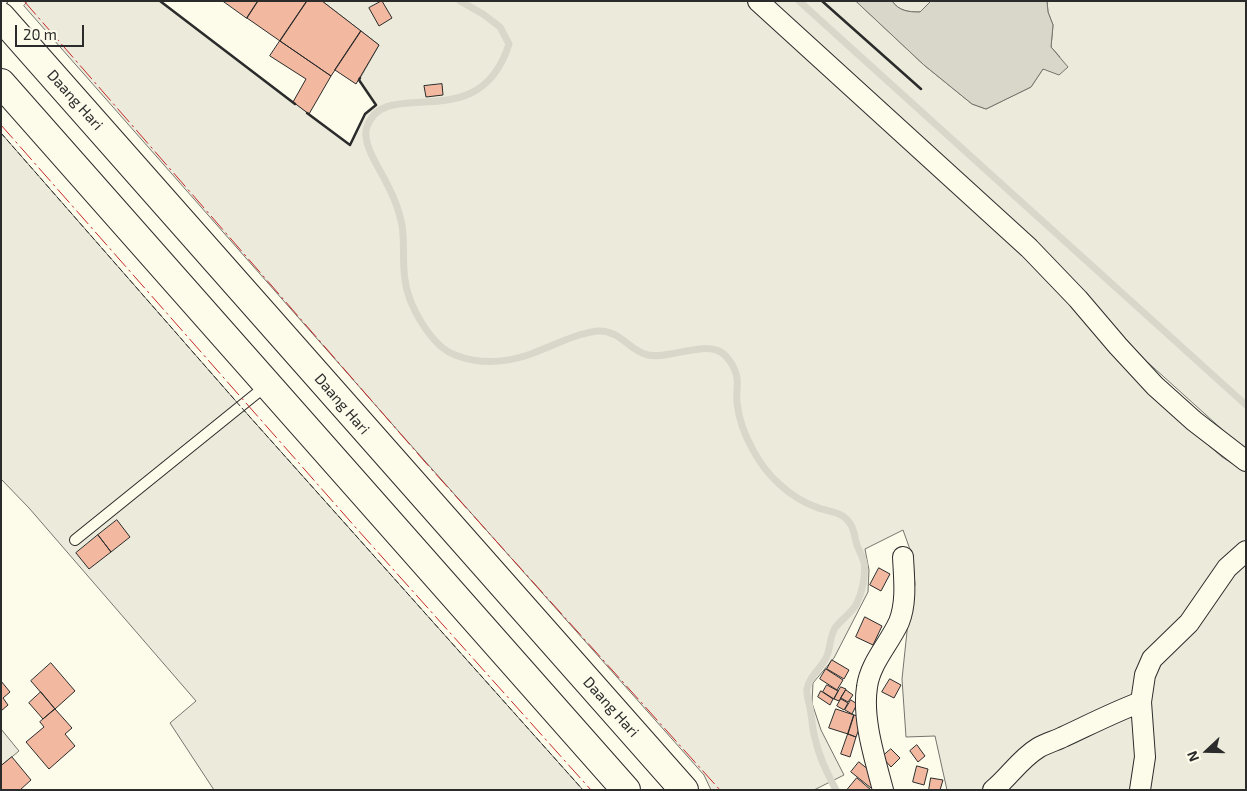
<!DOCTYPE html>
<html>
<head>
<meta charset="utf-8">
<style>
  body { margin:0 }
  #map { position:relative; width:1247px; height:791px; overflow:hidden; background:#fdfbea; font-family:"Exo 2",sans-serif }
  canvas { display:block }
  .frame { position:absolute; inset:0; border:2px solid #2b2b2b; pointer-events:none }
  .north { position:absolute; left:1182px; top:726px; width:50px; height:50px; -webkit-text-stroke:4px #fdfbea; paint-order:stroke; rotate:249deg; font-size:14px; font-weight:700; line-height:20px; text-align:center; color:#2b2b2b }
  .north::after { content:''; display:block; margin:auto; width:18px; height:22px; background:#2b2b2b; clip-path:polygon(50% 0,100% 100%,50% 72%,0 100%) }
  .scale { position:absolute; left:15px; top:25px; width:69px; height:22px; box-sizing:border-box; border:2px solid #2b2b2b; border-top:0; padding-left:6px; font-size:15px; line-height:18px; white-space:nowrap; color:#2b2b2b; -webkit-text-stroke:4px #fdfbea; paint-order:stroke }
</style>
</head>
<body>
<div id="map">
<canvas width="1247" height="791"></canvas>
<div class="frame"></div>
<div class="north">N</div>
<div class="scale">20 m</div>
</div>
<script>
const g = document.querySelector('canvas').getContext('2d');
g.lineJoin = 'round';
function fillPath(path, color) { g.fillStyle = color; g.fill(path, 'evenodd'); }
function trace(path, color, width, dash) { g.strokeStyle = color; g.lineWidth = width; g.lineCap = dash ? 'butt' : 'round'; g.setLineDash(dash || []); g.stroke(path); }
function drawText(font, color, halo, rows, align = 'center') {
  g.font = font + ' "Exo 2",sans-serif'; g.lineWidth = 4; g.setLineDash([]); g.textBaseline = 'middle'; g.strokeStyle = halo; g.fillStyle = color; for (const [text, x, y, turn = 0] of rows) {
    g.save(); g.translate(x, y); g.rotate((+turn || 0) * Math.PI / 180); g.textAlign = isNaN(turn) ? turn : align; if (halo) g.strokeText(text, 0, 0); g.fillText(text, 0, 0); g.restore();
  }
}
const green = new Path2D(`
  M28,1H160L350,145L365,114L376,105L359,80L379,45L322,1H746L837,82L1039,270L1161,404L1222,457L1246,472V790H947L935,736L906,737L902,679L908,622L915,584L912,555L903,530L865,549L869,570L868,592L834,658L813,683L812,703L821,730L844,775L814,790H711L704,775L400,433L24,6Z
  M771,1H856L924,65L972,104L986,109L1031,87L1043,69L1060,57L1051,47L1053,25L1048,12L1047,1H1246V451L1144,359L1051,258L896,113Z
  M892,1H931L920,12C908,12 899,11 892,1Z
  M1,133L241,407L583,790H214L170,723L196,701L29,508L1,479Z
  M1,729L19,751L1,766Z`);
fillPath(green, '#ecebdb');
trace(green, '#74746e', 1);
const water = new Path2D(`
  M856,1H892C899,11 908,12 920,12L931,1H1047L1048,12L1053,25L1051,47L1068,67L1059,75L1043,69L1031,87L986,109L972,104L924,65Z`);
fillPath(water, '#d8d7c9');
trace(water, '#74746e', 1);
trace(new Path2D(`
  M460,1L483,14L500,27L509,44C479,140 384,74 367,127C361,143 380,169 387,184C394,197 399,210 402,225C405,243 402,262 405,280C408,305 431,346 455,355C478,364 504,363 528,355C549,348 576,333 598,331C621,330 629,351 648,355C666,359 699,344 716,350C727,353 735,367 737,378C738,386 736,395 737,403C739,420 745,436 753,450C766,475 789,497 816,507C827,512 842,511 849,522C855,529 854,537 857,545C859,551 863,557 864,563C866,576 862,593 856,605C850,614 841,620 835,628C829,638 831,648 826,658C822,667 809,676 807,689C806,694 809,702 810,708C812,718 812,728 815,738C819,757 827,773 836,790
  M799,1L1246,405`), '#d8d7c9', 7);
const building = new Path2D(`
  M223,1H258L247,18Z
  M258,1H307L280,41L247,18Z
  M307,1H322L361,31L331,76L280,41Z
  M382,1L392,18L379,26L369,8Z
  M361,31L379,45L356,84L335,70Z
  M280,41L331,76L309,114L293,102L306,79L270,56Z
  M442,84L443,95L426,97L424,86Z
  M117,520L130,537L111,552L98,535Z
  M98,535L111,552L89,569L76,553Z
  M879,568L890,574L881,591L870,585Z
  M865,617L882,626L873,645L856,637Z
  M832,660L849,670L844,679L827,669Z
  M51,663L75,691L55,709L31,681Z
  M826,669L843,680L837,690L820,679Z
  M890,679L901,685L894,698L882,692Z
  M1,681L10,692L3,698L8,705L1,711Z
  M827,685L838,691L834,699L823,692Z
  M841,687L846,689L839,701L834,699Z
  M846,690L853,695L848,702L841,698Z
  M821,691L833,699L830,705L818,697Z
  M41,692L55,709L43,719L29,703Z
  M841,699L848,703L844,710L837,706Z
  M851,700L857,704L852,714L845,710Z
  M55,709L72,728L65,734L75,746L49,769L26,742L44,727L40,722Z
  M836,709L854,715L848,734L829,728Z
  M854,715L863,718L856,737L848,734Z
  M848,734L856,737L850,757L841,754Z
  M917,745L925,756L918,762L910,751Z
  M891,749L900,758L891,767L882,757Z
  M12,757L31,780L20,790H1V766Z
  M859,762L879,778L871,788L851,772Z
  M917,766L928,769L924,785L913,782Z
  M857,778L871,790H847Z
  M931,778L943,780L940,790H929Z`);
fillPath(building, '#f2b8a0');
trace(building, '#2b2b2b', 1);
const lane = new Path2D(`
  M1,2L2,1
  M75,540L267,385`);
const street = new Path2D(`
  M758,1L1029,248L1078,299L1118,346L1155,386L1194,421L1246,461
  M883,790C875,759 862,719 867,687C870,663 889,644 899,622C907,602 904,578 903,557
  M993,790C1009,777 1020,759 1038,748C1046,743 1055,741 1063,737C1089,725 1114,712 1141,702
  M1140,790L1145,757L1141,702L1145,675L1152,659L1189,623L1227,568L1246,551`);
const primary = new Path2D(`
  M1,17C229,274 456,533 684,790
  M1,83L626,790`);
trace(lane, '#2b2b2b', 12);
trace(street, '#2b2b2b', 22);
trace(primary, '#2b2b2b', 30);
trace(lane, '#fdfbea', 10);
trace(street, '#fdfbea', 20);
trace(primary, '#fdfbea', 28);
trace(new Path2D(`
  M1,133L241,407L583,790`), '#2b2b2b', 1, [6, 2.5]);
trace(new Path2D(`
  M160,1L295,104
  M822,1L921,89
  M307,113L350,145L365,114L376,105L359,80L360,78`), '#2b2b2b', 2.5);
trace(new Path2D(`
  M24,1L425,462L720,790
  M1,125L357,529L591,790`), '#c62828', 1, [18, 4, 2.5, 4]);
drawText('15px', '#2b2b2b', '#fdfbea', [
  ["Daang Hari",75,100,48],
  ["Daang Hari",342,404,49],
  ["Daang Hari",611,707,48]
]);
</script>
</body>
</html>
